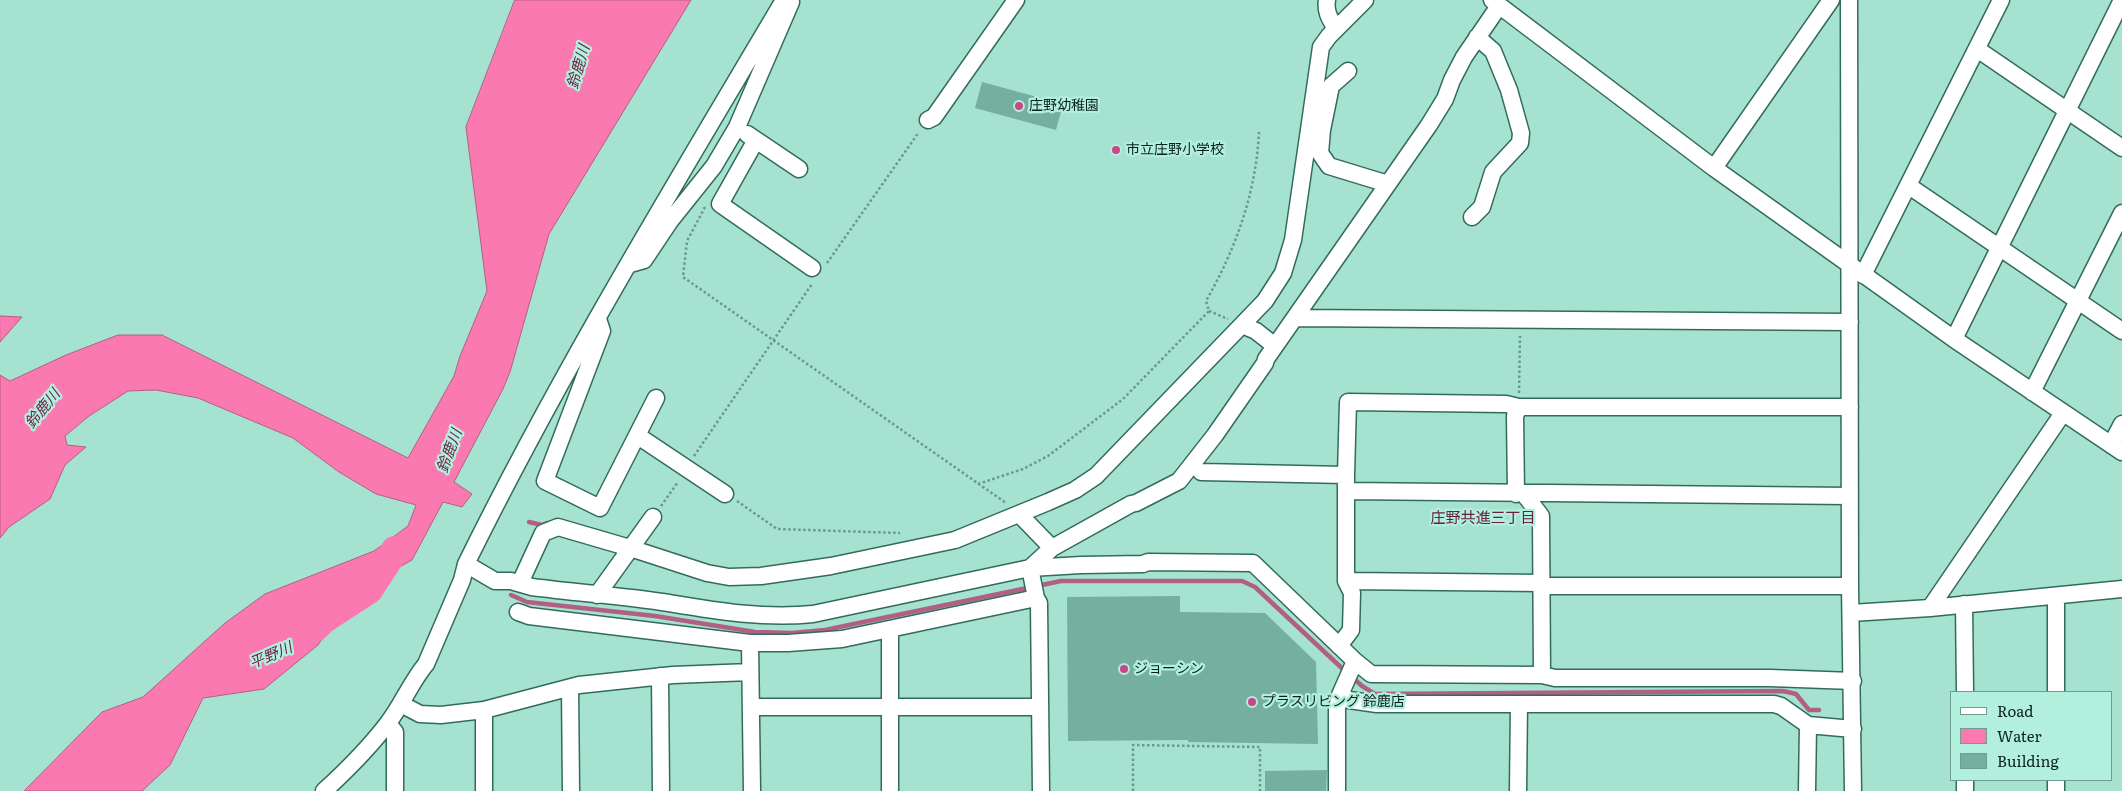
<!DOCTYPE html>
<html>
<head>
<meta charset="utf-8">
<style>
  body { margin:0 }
  #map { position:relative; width:2122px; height:791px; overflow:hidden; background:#a6e2d0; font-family:Literata,serif }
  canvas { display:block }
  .legend { position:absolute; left:1950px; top:691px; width:162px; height:90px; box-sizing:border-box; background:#b3efdd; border:1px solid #6f9d90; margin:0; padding:6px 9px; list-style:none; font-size:15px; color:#09221c }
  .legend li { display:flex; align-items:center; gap:10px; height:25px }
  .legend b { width:25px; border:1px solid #6f9d90 }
</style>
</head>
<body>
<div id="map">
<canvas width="2122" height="791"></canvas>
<ul class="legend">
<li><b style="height:6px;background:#fff"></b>Road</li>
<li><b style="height:14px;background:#fb79b1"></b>Water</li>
<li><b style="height:14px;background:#75af9f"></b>Building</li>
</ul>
</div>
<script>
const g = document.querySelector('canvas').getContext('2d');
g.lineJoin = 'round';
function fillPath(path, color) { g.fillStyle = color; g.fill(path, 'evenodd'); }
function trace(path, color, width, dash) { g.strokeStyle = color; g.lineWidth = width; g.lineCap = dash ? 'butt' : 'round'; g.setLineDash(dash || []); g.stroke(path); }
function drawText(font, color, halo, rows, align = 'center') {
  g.font = font + ' Literata,"Noto Sans JP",serif'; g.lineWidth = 4.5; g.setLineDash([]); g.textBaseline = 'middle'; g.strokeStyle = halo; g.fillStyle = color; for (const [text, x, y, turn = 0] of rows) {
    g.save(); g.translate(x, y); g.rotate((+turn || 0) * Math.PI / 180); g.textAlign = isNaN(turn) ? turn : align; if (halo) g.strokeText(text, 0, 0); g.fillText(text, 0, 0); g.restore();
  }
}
const water = new Path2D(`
  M515,0H691L549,234L510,372L503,389L454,482L472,494L462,507L443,502L412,560L353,593L318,645L264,689L203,698L170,765L142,791H24L102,712L143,697L225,623L265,594L374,551L408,526L416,505L376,494L339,472L293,438L198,398L156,390L128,391L89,416L65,436L67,445L86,447L65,465L50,499L9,527L0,538V375L10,381L66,355L118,335H162L408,458L454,376L460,356L487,291L466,127Z
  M0,316L22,317L0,342Z`);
fillPath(water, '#fb79b1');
trace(water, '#b25f84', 1);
trace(new Path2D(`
  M529,522L542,525L547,523
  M511,595L527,602L655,616L755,632L792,633L825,630L1061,581H1242L1255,587L1346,672
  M1352,677L1362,686L1375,694L1783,691L1796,694L1809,710H1819`), '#b25f84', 4.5);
trace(new Path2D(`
  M315,628L323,620L369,590L395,550`), '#fb79b1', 28);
fillPath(new Path2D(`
  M982,82L1063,104L1056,130L975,108Z
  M1180,596V612L1265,613L1316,662L1318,744L1188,742V740L1068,741L1067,597Z
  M1327,770L1326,791H1265V771Z`), '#75af9f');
const minor = new Path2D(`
  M1327,0C1325,12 1330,19 1336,29
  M1492,0L1714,168L1954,339L2122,452
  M1849,0L1850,586L1853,791
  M1977,49L2122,148
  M1348,71L1331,86L1322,130L1320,153L1329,166L1388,184
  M928,120L934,117L1016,0
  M747,134L799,169
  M756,140L720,204L812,268
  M1714,168L1831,0
  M1909,186L2122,331
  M1472,217L1482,207L1493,172L1520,143L1521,133L1509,90L1493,51L1477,37
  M630,264L644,260L670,221L714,166L737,127L791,2
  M1863,275L2001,0
  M1295,318L1850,322
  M598,319L602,331L545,481L600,508L656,398
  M1242,325L1256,331L1275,346
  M1954,339L2122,0
  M2032,392L2122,213
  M1519,407H1850
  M638,436L725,494
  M2111,445L2122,424
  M1201,472L1346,475V581L1352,593L1351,630L1339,646
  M1346,475L1348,402L1506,404L1519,407L1515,416L1516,494
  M1346,491L1850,496
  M1019,514L1052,548
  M466,564L495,581H511L532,587C578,593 624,596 669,603C717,611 764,619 813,614L1030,568L1081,565L1143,564L1148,562L1253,563L1355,661L1371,674L1542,675L1541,516L1524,494
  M1030,568L1052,548L1131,504L1136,503L1179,481L1215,435L1265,363L1266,359L1429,125L1445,99L1452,80L1464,57L1499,6
  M1030,568L1036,598L1039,603L1041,791
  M1346,581L1542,583
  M520,583L543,533L558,527L630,548L707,573L729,577L761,576L831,566L955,540L1048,502L1075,490L1096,476L1265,301L1283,273L1293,240L1321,47L1329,36L1365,0
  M1542,586H1850
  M597,595L653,517
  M1964,604L1965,692
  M1930,608L2063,413
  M518,612L529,616L750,643
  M1851,613L1930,608L2122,589
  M890,629V791
  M1542,675L1555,678H1770L1853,681
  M660,676L661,791
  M570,688L571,791
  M2056,692V597
  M1340,695L1349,700L1377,704H1774L1781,706L1808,725L1853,729
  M401,704L420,714L441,715L484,710L579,685L673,675L750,672
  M751,707H1040
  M484,710V791
  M388,724L395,732V791
  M1965,780V791
  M324,791C347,770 369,748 388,723C402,705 411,682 426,664L462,580L466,564C561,371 674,186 784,0
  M752,791L750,643H788L842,639L1036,598
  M1337,791V708L1340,695L1355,661
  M1518,791L1519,704
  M1807,791L1808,725
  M2056,791V780`);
trace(minor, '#326b5d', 19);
trace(new Path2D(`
  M705,207L687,241L683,277L1006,503
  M827,263L919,132
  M1209,311L1228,319
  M1519,393L1520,336
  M694,456L812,284
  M978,484L1023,469L1048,456L1123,399L1209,311L1206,301C1236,248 1256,193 1259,132
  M737,501L777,529L900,533
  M661,506L678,482
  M1133,791V745L1260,747V791`), '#6a998c', 2.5, [2.5, 2.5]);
trace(minor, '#fff', 16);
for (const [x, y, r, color] of [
  [1019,106,5,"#cc4585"],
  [1116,150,5,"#cc4585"],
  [1124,669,5,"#cc4585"],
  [1252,702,5,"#cc4585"]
]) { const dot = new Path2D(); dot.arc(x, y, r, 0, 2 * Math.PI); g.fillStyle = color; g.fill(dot); trace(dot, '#b3efdd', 2); }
drawText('14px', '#09221c', '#b3efdd', [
  ["庄野幼稚園",1029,106],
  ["市立庄野小学校",1126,150],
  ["ジョーシン",1134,669],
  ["プラスリビング 鈴鹿店",1262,702]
], 'left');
drawText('italic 15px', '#6c1c43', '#b3efdd', [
  ["鈴鹿川",579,67,-74],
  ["鈴鹿川",43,409,-51],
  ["鈴鹿川",450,451,-70],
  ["平野川",271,656,-23]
]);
drawText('15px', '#63223f', '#b3efdd', [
  ["庄野共進三丁目",1483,519]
]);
</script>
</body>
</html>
